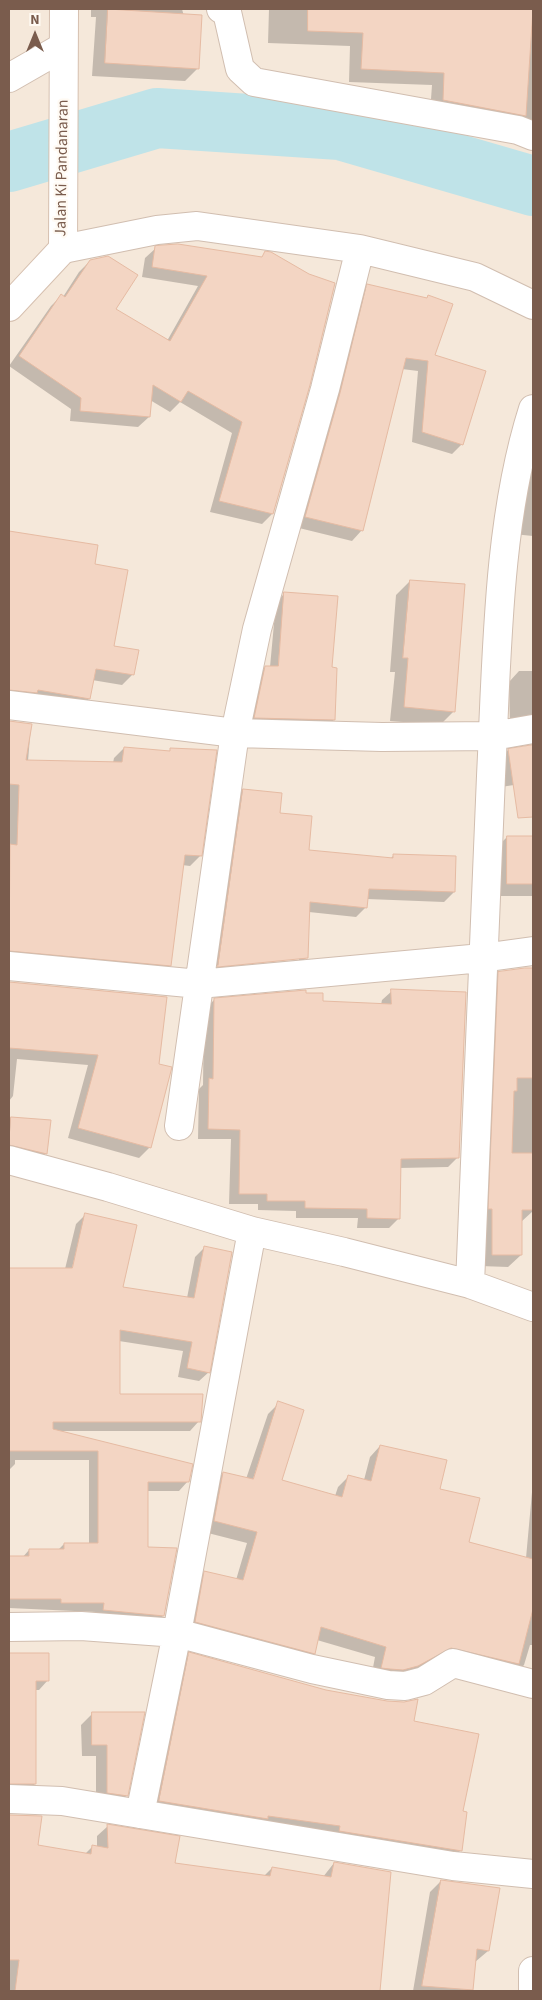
<!DOCTYPE html>
<html>
<head>
<meta charset="utf-8">
<style>
  body { margin:0 }
  #map { position:relative; width:542px; height:2000px; overflow:hidden; background:#fdf6ec; font-family:"Source Sans 3",sans-serif }
  canvas { display:block }
  .frame { position:absolute; inset:0; border:10px solid #7a5c4d; pointer-events:none }
  .north { position:absolute; left:10px; top:10px; width:50px; height:50px; -webkit-text-stroke:4px #fffaf3; paint-order:stroke; rotate:0deg; font-size:14px; font-weight:700; line-height:20px; text-align:center; color:#7a5c4d }
  .north::after { content:''; display:block; margin:auto; width:18px; height:22px; background:#7a5c4d; clip-path:polygon(50% 0,100% 100%,50% 72%,0 100%) }
</style>
</head>
<body>
<div id="map">
<canvas width="542" height="2000"></canvas>
<div class="frame"></div>
<div class="north">N</div>
</div>
<script>
const g = document.querySelector('canvas').getContext('2d');
g.lineJoin = 'round';
function fillPath(path, color) { g.fillStyle = color; g.fill(path, 'evenodd'); }
function trace(path, color, width, dash) { g.strokeStyle = color; g.lineWidth = width; g.lineCap = dash ? 'butt' : 'round'; g.setLineDash(dash || []); g.stroke(path); }
function drawText(font, color, halo, rows, align = 'center') {
  g.font = font + ' "Source Sans 3",sans-serif'; g.lineWidth = 4.5; g.setLineDash([]); g.textBaseline = 'middle'; g.strokeStyle = halo; g.fillStyle = color; for (const [text, x, y, turn = 0] of rows) {
    g.save(); g.translate(x, y); g.rotate((+turn || 0) * Math.PI / 180); g.textAlign = isNaN(turn) ? turn : align; if (halo) g.strokeText(text, 0, 0); g.fillText(text, 0, 0); g.restore();
  }
}
fillPath(new Path2D(`
  M9,9H533V1991H9Z`), '#f5e8da');
fillPath(new Path2D(`
  M91,9H182L198,68L185,81L92,76L96,17H91Z
  M269,9H533V127L430,113L432,85L349,82L350,46L268,43Z
  M156,248L261,258L266,253L272,514L262,524L210,512L232,433L180,402L170,412L150,400L149,417L138,427L70,421L71,409L9,366L51,306L61,296L63,297L79,272L90,261L114,310L167,341L198,286L142,277L145,258Z
  M368,285L434,356L462,444L452,454L412,442L418,371L402,369L362,530L352,541L295,527L357,296Z
  M533,439V536L513,534Z
  M9,532L97,546L94,565L113,647L137,651L132,675L122,685L92,680L89,699L78,709L9,702Z
  M410,581L454,711L440,725L390,721L395,672H390L396,595Z
  M285,593L331,669L334,720L325,728L246,726L257,676L266,667H270L276,602Z
  M519,671H533V729L510,725L509,682Z
  M9,722L31,725L28,761L113,763L114,758L124,748L168,752L171,750L201,855L190,866L182,865L170,965L159,976L9,961Z
  M533,745V782L501,787L498,761L508,750Z
  M243,790L278,814L308,851L390,859L394,855L454,892L444,902L367,899L366,907L356,917L309,912L306,958L296,968L208,976L233,800ZM299,958V960L211,968V966Z
  M507,837H533V896H494V850Z
  M533,968V1211L521,1222V1255L508,1267L480,1266L486,985L498,973Z
  M9,983L166,998L150,1147L139,1158L68,1138L88,1065L17,1059L13,1096L9,1101Z
  M392,991L458,1157L448,1167L399,1168V1218L389,1228H357L358,1218H296V1211L258,1210V1204H229L231,1139H198L199,1089L203,1085L204,1010L214,1000L305,994L322,1002L381,1005L382,1000Z
  M9,1118L49,1121L46,1153L36,1163L9,1156Z
  M85,1215L122,1288L187,1298L195,1257L204,1248L209,1372L199,1381L178,1377L183,1351L119,1341V1395L199,1421L190,1431H59L188,1481L179,1491H147V1548L163,1616L154,1625L95,1619L96,1612L9,1608V1558H22L29,1550H58L64,1544H89V1460H15V1464L9,1470V1269H65L76,1224Z
  M279,1403L281,1481L335,1496L338,1487L349,1476L364,1480L370,1457L380,1446L439,1490L468,1542L526,1558L533,1481V1645H530L524,1665L513,1676L371,1678L375,1657L317,1640L314,1653L303,1664L185,1632L194,1583L205,1573L236,1580L247,1543L204,1532L213,1484L223,1473L246,1479L268,1414Z
  M9,1654H48V1680L39,1690H35V1784L26,1793H9Z
  M189,1654L326,1691L412,1722L461,1812L460,1851L450,1861L149,1811L179,1664Z
  M143,1713L127,1795L115,1807L96,1804V1756H82L81,1725L92,1714Z
  M9,1816L41,1817L37,1846L85,1854L93,1846L97,1847V1836L108,1826L174,1864L264,1876L272,1868L323,1877L334,1863L390,1873L378,1991H344V1989L303,1982L301,1991H9Z
  M441,1881L488,1951L475,1962L470,1991H413L430,1892Z`), '#0003');
trace(new Path2D(`
  M9,162L157,118L340,130L533,186`), '#bfe3e8', 60);
const building = new Path2D(`
  M108,9L202,15L199,69L105,63Z
  M308,9H533L526,116L443,100L444,73L361,69L363,33L308,31Z
  M178,244L262,257L265,251L271,252L309,274L335,283L310,385L273,514L219,501L242,422L188,391L181,402L153,385L150,417L80,411L81,398L19,356L61,294L65,297L90,260L108,256L138,275L116,309L170,341L207,276L152,267L155,246Z
  M367,284L427,298L428,295L453,304L435,355L486,371L463,445L422,432L428,361L406,358L363,531L305,517L340,393Z
  M9,531L98,545L95,564L128,570L114,646L139,650L134,675L96,669L90,699L38,690L37,693L9,690Z
  M410,580L465,584L455,712L404,707L408,658H403Z
  M284,592L338,596L332,667L337,668L335,720L254,718L265,666H278Z
  M9,721L32,724L26,760L122,762L124,747L170,751V748L217,750L202,856L185,855L171,966L9,951L10,844L17,845L19,785L9,784Z
  M533,745V817L518,818L508,749Z
  M243,789L282,793L280,813L312,816L309,850L393,858V854L456,856L455,892L369,889L367,908L310,902L308,958L218,967Z
  M507,836H533V884H507Z
  M525,968H533V1078H517V1091H514L512,1153H533V1210H522V1255H492V1209H488L498,972Z
  M9,982L167,997L159,1064L172,1067L151,1148L78,1128L98,1055L9,1048Z
  M391,989L466,992L459,1158L401,1159L400,1219L367,1218V1209L305,1208V1201H267V1194H239L240,1130L208,1129L209,1078L213,1079L214,998L306,990V993H323V1001L391,1004Z
  M11,1117L51,1120L47,1154L9,1145Z
  M85,1213L137,1225L123,1287L194,1298L204,1246L232,1252L210,1373L187,1368L192,1342L120,1330V1394H203L201,1422H53V1429L193,1464L189,1482H148V1547L177,1548L164,1616L103,1610L104,1603H61V1599H9V1556H29V1549H64V1543H98V1451H9V1268H72Z
  M278,1401L304,1410L282,1480L342,1497L348,1475L371,1481L380,1445L447,1460L440,1489L480,1498L469,1542L533,1559V1609L519,1664L451,1648L418,1666L403,1670L390,1669L381,1668L386,1647L321,1627L315,1654L195,1622L204,1571L243,1580L257,1532L214,1521L223,1472L253,1479Z
  M189,1652L326,1690L387,1701L404,1702L418,1699L414,1721L479,1734L463,1811L467,1812L462,1851L339,1831L340,1826L268,1816V1819L159,1801Z
  M9,1653H49V1681H36V1784H9Z
  M92,1712H145L128,1796L107,1793V1745H92Z
  M9,1815L42,1816L38,1845L91,1854L92,1845L108,1848L107,1824L180,1836L175,1863L270,1876L272,1867L331,1877L334,1862L391,1872L380,1991H15L19,1960H9Z
  M441,1880L500,1888L489,1951L477,1949L473,1990L422,1986Z`);
fillPath(building, '#f3d5c3');
trace(building, '#e6bba3', 1);
const street = new Path2D(`
  M221,9L227,12L240,69L254,82L518,130L533,136
  M9,78L63,47
  M63,249L157,230L197,226L360,249L475,277L533,305
  M9,705L235,733L382,737L493,736L533,729
  M9,966L199,984L482,958L533,951
  M179,1126L235,733L257,629L325,389L360,249
  M9,1160L108,1187L252,1231L344,1252L470,1284L533,1307
  M470,1284C476,1115 483,946 491,776C497,657 497,522 533,409
  M9,1627L81,1626L177,1633L312,1669L388,1685L405,1686L424,1681L453,1663L533,1684
  M9,1799L62,1801L453,1866L533,1874
  M140,1814L177,1633L252,1231
  M533,1991V1971`);
const secondary = new Path2D(`
  M9,307L63,249L64,9`);
trace(street, '#d1beb0', 30);
trace(secondary, '#d6c0b0', 30);
trace(street, '#fff', 28);
trace(secondary, '#fff', 28);
drawText('16px', '#7a5c4d', '#fffaf3', [
  ["Jalan Ki Pandanaran",63,168,-89]
]);
</script>
</body>
</html>
